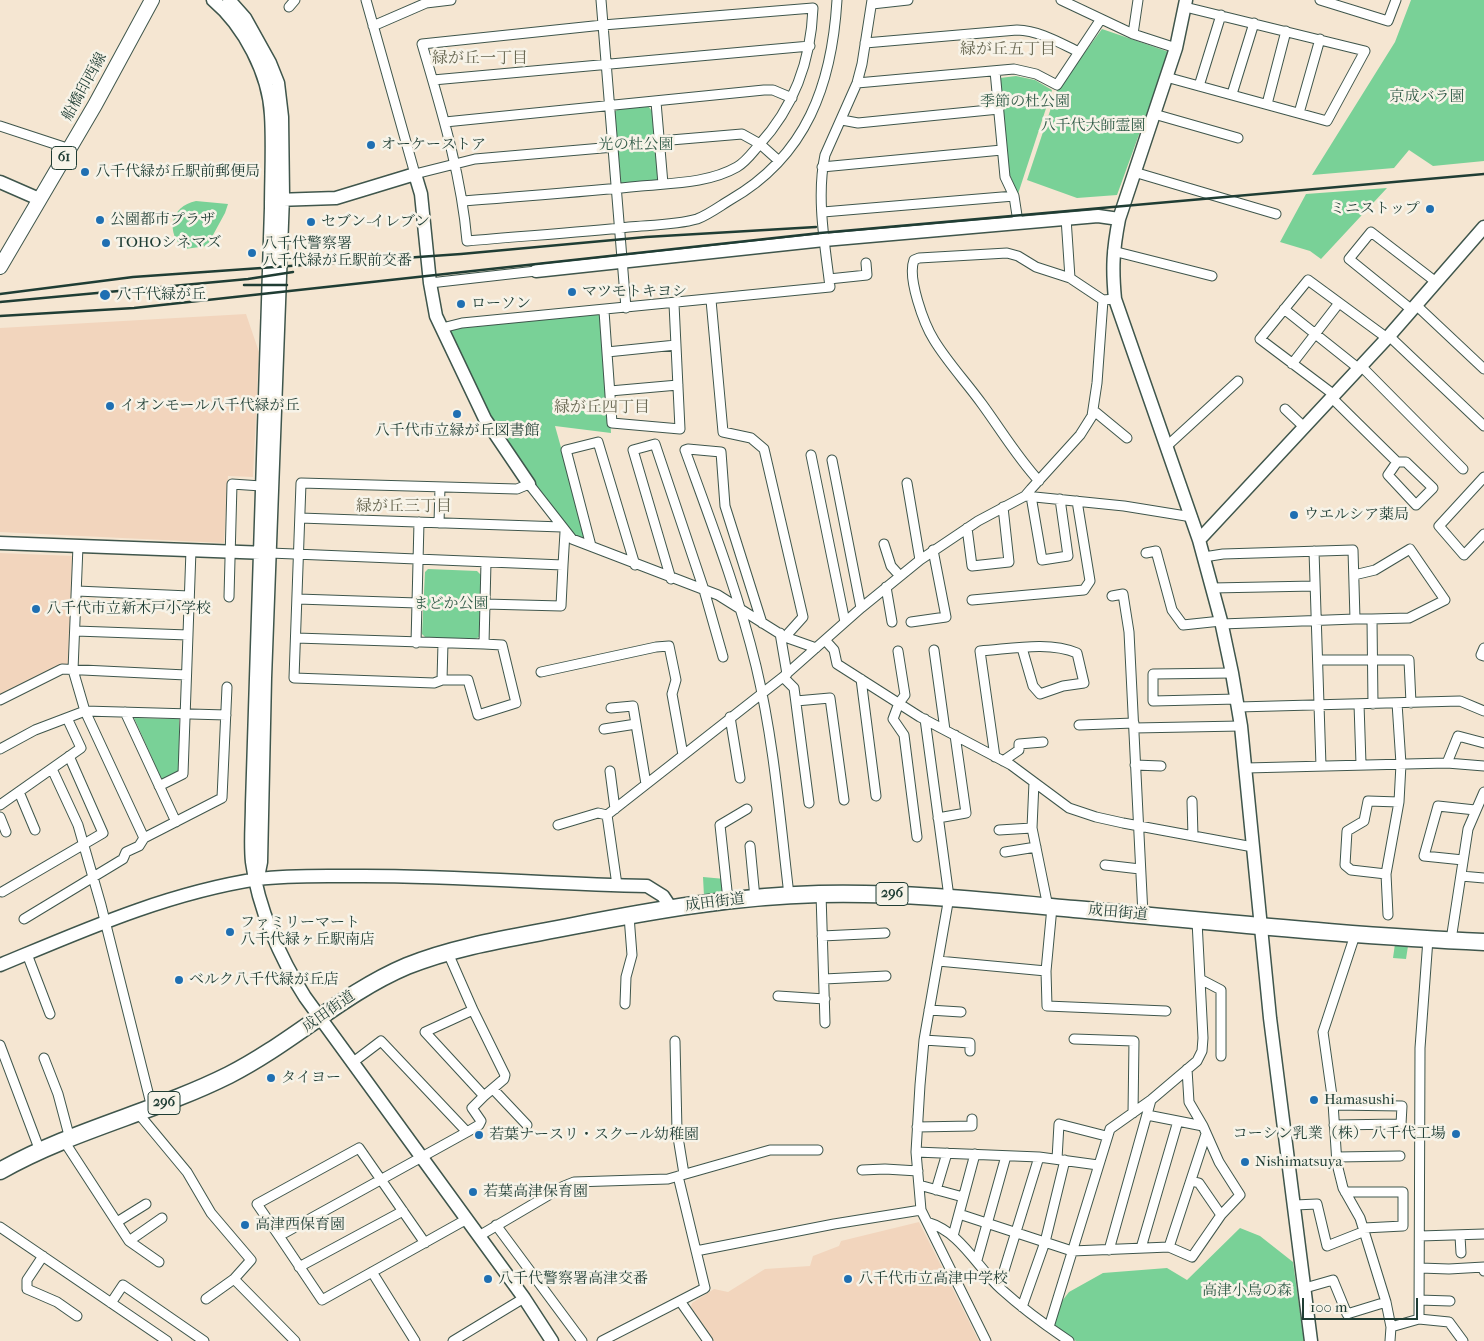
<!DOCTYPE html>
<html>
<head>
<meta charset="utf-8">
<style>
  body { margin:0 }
  #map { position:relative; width:1484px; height:1341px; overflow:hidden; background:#f5e6d2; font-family:"IM FELL French Canon",serif }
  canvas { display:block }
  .scale { position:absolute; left:1302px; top:1298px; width:116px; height:22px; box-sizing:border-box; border:2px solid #1f3d34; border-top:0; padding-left:6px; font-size:15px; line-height:18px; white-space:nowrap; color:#1f3d34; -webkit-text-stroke:4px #f7f3e8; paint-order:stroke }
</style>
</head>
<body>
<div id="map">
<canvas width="1484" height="1341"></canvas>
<div class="scale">100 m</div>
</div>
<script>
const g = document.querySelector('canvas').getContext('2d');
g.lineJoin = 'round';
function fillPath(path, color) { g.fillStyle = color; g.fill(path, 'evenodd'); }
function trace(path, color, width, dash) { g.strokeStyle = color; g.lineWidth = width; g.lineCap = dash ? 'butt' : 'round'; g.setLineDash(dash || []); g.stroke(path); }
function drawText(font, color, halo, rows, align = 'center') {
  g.font = font + ' "IM FELL French Canon","Noto Serif JP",serif'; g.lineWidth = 5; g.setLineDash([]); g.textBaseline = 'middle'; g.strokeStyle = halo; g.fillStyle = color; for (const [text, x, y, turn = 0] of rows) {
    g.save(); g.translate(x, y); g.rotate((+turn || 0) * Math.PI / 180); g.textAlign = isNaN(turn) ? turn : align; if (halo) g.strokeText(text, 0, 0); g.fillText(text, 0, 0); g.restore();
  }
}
fillPath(new Path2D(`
  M246,314L259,352L253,477L228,476L224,543L0,532V328Z
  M0,553L74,556L71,663L61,665L0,696Z
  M919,1222L979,1341H714L691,1307L692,1303L714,1289L728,1292L765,1269L810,1266L813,1256L839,1246L841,1241Z`), '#f2d5bd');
fillPath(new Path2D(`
  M1411,0H1484V161L1433,166L1409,150L1394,168L1312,175L1395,42Z
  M1102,29L1169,52L1117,195L1077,198L1027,180L1057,90Z
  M1016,76L1035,80L1052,90L1018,194L1009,173L1000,78Z
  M648,106L652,111L658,177L657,181L624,185L621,182L614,112L619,109Z
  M1387,188L1321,259L1310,251L1280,242L1306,194Z
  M196,201L228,204L225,213L207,246L185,249C165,234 170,206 196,201Z
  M604,311L611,433L555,426L586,537L582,539L573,535L485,419L442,328Z
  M428,569L477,571L481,575L479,637L473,640L426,638L422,634L425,572Z
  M134,718L179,719V771L162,780Z
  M703,877L725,879L724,893L704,896Z
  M1395,944L1408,946L1406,959L1393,958Z
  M1240,1228L1260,1236L1293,1262L1304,1341H1076L1053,1326L1059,1305L1069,1292L1103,1273L1167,1268L1187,1280Z`), '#79d197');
const street = new Path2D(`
  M366,0L415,174L475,159L614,147
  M601,0L626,308
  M1061,0L1133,34L1176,48
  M1320,0L1388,21L1396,0
  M872,4L908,0
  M289,7L295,0
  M373,26L426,3L451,0
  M1133,34L1138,0
  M865,43L1017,30C1040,31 1058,42 1079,52
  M995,71L1005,177L1014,196L1018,222
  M1166,77L1327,121L1365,51L1185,7
  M433,80L810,46
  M857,83L1014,69L1036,74L1057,85L1101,19
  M1199,86L1221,15
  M1232,94L1254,23
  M656,102L663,184
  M1267,104L1286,31
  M1299,113L1320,39
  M1154,114L1238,138
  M842,120L858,123L999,109
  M445,122L764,90H773L792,98
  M0,126L70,149
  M659,141L742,134L760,144L779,161
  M822,167L1002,150
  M1134,172L1276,214
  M464,201C523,196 582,192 641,186C673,183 709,183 737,167C746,162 752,153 759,145C794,107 811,60 813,8L603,25L422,44C441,109 461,173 467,241C521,236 575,233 629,227C651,225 676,225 697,219C708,215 720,206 730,200C807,156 832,84 837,0
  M823,212L1014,196
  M1066,218L1070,278
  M1113,251L1212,276
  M829,279L867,275L866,263
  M430,283L536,271
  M711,300L723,432L751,438L764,449L803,617L785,637
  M1416,305L1484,369
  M1284,309L1358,368
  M1412,310L1349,259L1371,232L1436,282
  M604,311L612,423L680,429L674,304
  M442,328L462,323L830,287C825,245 816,197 825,155L857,83L862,64L872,0
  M1389,336L1484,426
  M607,352L676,345
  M1292,364L1339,303
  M1361,366L1463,469
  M610,391L678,385
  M1333,394L1260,339L1308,280L1387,338
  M1331,397L1397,462H1406L1433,488L1416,505L1388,475L1397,462
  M1285,409L1303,426
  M1093,410L1127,438
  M1167,446L1238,381
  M811,455L845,622
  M832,460L861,608
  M1484,477L1439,526L1464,555L1484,534
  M1039,481C1017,457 1001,430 982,404C967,383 948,363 934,340C924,324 907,278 914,260L919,258L1007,253L1018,256L1036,267L1070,278L1103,300
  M907,483L920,560
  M1025,496L1124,506L1192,517
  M1031,496L1042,560L1068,556L1060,499
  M300,518L562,527
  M439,523L440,487
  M967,528L972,566L1009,562L1003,507
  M884,544L891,566L900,576
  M78,546L73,670L85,711L144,838L222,798L227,687
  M591,546L566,450L598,442L635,565
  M1314,551L1321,766
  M270,553L563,565L565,532
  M1146,553L1156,551L1172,610L1183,625L1221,621
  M1204,557L1223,554L1353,550L1355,619H1372L1373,704
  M486,562L484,644L502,645L516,703L478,715L468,680H442L434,683L294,678L301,483L517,489L529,484L572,539L718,595L785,637L816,648
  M1354,575L1375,570L1410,549L1445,600L1409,618L1372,619
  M671,579L633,450L655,444L704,590L723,657
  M886,587L892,622
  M1212,588L1315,586
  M77,591L189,596
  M1112,596L1123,594L1129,632L1143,915
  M229,597L232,484L261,486
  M298,599L417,603
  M972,600L1084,590L1090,581L1077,501
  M485,604L561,606L563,565
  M911,622L946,617L933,550
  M762,623L725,506L721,452L688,449L685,450C711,522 738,592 756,666C774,741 780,819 789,895
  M1222,624L1355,619
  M76,631L188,635
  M780,633L787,674
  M296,638L484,644
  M825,640L834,650L837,664L920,717L1011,765L1069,808L1096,817L1123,823L1253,847
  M416,643L419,522
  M1484,648L1481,655L1484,656
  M934,650L945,730
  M898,651L905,695L899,703L893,719L904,735L917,837
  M1318,660H1409L1411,703
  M541,672L656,647L669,646L676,680L672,694L683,755
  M1232,673L1153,674V701L1237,699
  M783,677L794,688L809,803
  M861,679L876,796
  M442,680L443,643
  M0,700L62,669L186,675
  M796,701L830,698L844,800
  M1359,704L1361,764
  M1238,707L1460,701L1484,711
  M611,708L633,706L646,784
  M125,712L176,822
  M730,717L740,778
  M925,719L949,897L924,1040L920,1085L916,1152L921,1210L986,1341
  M1079,725L1134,723
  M1134,728L1241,726
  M604,729L636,724
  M0,749L35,730L85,711L226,715
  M995,757L980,651C1011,649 1048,641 1077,653L1084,683L1063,686L1040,694L1033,686L1022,648
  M1003,761L1019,750V744L1043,742
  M1447,763L1458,736L1484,743
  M1135,765L1161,766
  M1246,768L1447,763L1484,766
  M52,769L78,825L101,905L152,1108
  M610,771L615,809
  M1034,782L1032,828L1048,907
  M159,786L183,774L191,550
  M19,792L35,830
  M1192,801L1193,836
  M0,805L81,748L67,718
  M0,817L6,832
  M938,818L966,813L955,735
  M558,825L598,813L607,815
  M999,830L1032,828
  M750,846L755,898
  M1005,852L1036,847
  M1463,860L1424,856L1438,806L1475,810
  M1105,865L1140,869
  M1386,874L1351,870L1345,865L1347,831L1364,821L1368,801L1399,802
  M1461,876L1484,878
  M617,885L607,815L783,677L861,608L920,560L978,521L1025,496L1031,489L1080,435L1092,416L1097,383L1103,300L1115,299
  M2,892L103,833L69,756
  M821,894L825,1023
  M728,900L720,825L747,809
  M1052,907L1046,971L1047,1006L1166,1011
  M1388,915L1386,874L1399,802L1401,764L1397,703
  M24,919L123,859L126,852L139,846L144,838
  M1355,935L1323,1032L1333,1103L1337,1164L1343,1188L1360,1218L1386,1302L1391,1327L1390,1341
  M822,936L885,933
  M1451,940L1468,829L1484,792
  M448,953L473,1010
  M27,954L50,1014
  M938,961L1046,971
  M824,979L886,976
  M1200,979L1221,990V1056
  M778,996L825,999
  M625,1004L626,977L632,955L629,916
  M473,1010L505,1075L504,1079L484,1096L425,1032Z
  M929,1010L961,1012
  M1074,1039L1134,1041L1133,1113
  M924,1040L970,1043V1051
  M675,1041L677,1131L684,1174
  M0,1045L40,1151
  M44,1058L58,1094L70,1139
  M352,1063L381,1041L467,1132L279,1236L322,1300L467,1219
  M493,1089L527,1125
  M1333,1105L1402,1106L1401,1124L1334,1125
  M138,1113L187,1172L211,1213L251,1260L234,1279
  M1147,1115L1203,1126
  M917,1127L972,1126V1119
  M467,1132L479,1125L481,1121L472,1108L484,1096
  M64,1141L129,1241L162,1218
  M916,1152L1039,1157L1098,1165
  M1337,1157L1400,1156
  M1057,1159L1059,1124L1106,1136
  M862,1170L885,1169L918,1171
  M1191,1181L1199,1183L1221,1215
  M919,1185L963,1197
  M936,1190L947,1153
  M1345,1192H1403V1226L1364,1228
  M1295,1205L1317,1204L1327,1246L1365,1231
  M959,1214L1072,1251L1169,1247L1192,1257L1221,1215L1240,1195L1219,1162L1203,1126L1189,1102L1187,1069
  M117,1222L146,1204
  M927,1222C961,1232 976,1266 1001,1289C1022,1308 1045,1325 1069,1341
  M496,1225L582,1341
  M0,1227L167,1341
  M279,1236L257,1204L359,1148L425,1243
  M479,1236L564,1186L574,1182L668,1179L770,1150H818
  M953,1236L975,1154
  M1420,1236L1484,1234
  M1460,1236L1461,1253
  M129,1241L159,1262
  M1169,1247L1206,1134
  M1141,1248L1178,1121
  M1109,1250L1151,1100
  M696,1251L834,1224L921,1210
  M43,1256L27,1280V1289L57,1302L77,1316
  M977,1260L1006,1156
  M299,1267L403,1211
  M1420,1268L1449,1269L1484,1267V1271
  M372,1272L415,1341
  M999,1287L1039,1157
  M1305,1288L1333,1280L1347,1314L1386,1302
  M206,1299L234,1279L295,1341
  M1419,1300L1450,1301
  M680,1301L708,1341
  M111,1303L123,1285L204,1341
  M1022,1307L1045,1242L1065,1160
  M1419,1319L1420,1048L1428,939
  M1049,1327L1110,1129L1151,1100L1197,1061L1202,1051L1203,1038L1197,921
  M1391,1327L1419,1319L1449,1322L1463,1341
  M453,1341L524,1298
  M602,1341L705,1288L678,1176`);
const secondary = new Path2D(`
  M213,0C244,26 269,74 271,115C273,145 271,177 271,208L252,804C252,823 250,843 252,862C258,908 280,958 305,997L524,1298L552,1341
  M229,0L245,18L270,63L278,83L282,117L283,196L265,678L261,862L258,877
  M1186,0L1176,48L1119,219C1113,250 1112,268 1115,299L1199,540L1221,621L1232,673L1241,726L1270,1018L1311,1341
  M0,182L39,199
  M276,200L336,198L415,174L421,194L430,283L436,316L485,419L529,484
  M536,271L824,240L1098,216L1119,219
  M1199,540L1389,336L1484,227
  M0,543L267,553
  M0,965C84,930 167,893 258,879C289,875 321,876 352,876C450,875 549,884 647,886L663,896L671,908`);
const primary = new Path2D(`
  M0,267L95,105L152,0`);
const highway = new Path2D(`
  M0,1171C72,1130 155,1112 229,1075C292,1043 343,993 407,966C459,945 518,937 573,926C655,910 736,896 819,894C905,892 989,901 1074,909C1211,921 1347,936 1484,942`);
trace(street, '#3f564c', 11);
trace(secondary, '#3f564c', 15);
trace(primary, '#3f564c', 16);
trace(highway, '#3f564c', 19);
trace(street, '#fff', 9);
trace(secondary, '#fff', 12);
trace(primary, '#fff', 14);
trace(highway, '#fff', 16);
trace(new Path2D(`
  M244,285H287
  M0,294L133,277L461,254L646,237L816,227
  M0,302L248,279L293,272
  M0,316L134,308L820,233L1484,174`), '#1f3d34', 2.5);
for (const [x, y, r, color] of [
  [371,145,5,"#1f6fb2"],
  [85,172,5,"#1f6fb2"],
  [1430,209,5,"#1f6fb2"],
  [100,220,5,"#1f6fb2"],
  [311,222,5,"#1f6fb2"],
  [106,243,5,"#1f6fb2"],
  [252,253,5,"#1f6fb2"],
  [572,292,5,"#1f6fb2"],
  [105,295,6,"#1f6fb2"],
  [461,304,5,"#1f6fb2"],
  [110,406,5,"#1f6fb2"],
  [457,414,5,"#1f6fb2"],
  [1294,515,5,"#1f6fb2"],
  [36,609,5,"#1f6fb2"],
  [230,932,5,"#1f6fb2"],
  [179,980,5,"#1f6fb2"],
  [271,1078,5,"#1f6fb2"],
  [1314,1100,5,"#1f6fb2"],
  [1456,1134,5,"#1f6fb2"],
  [479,1135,5,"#1f6fb2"],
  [1245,1162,5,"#1f6fb2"],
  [473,1192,5,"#1f6fb2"],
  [245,1225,5,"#1f6fb2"],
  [488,1279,5,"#1f6fb2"],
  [848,1279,5,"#1f6fb2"]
]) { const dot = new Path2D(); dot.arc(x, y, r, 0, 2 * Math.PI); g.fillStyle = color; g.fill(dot); trace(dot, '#f7f3e8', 2); }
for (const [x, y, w] of [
  [64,158,25],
  [892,894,32],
  [164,1103,32]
]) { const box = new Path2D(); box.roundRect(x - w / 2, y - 11.5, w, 23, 4); g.fillStyle = '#f7f3e8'; g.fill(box); trace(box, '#1f3d34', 1); }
drawText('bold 14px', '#1f3d34', null, [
  ["61",64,158],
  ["296",892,894],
  ["296",164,1103]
]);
drawText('15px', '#1f3d34', '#f7f3e8', [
  ["船橋印西線",85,87,-61],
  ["成田街道",715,903,-7],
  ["成田街道",1118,913,5],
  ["成田街道",329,1012,-35]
]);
drawText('15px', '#315b48', '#f7f3e8', [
  ["京成バラ園",1427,97],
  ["季節の杜公園",1025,102],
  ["八千代大師霊園",1093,126],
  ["光の杜公園",636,145],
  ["まどか公園",451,604],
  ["高津小鳥の森",1247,1291]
]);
drawText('15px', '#1f3d34', '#f7f3e8', [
  ["オーケーストア",381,145],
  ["八千代緑が丘駅前郵便局",95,172],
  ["ミニストップ",1420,209,"right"],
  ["公園都市プラザ",110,220],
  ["セブン-イレブン",321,222],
  ["TOHOシネマズ",116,243],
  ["八千代警察署",262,244],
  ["八千代緑が丘駅前交番",262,261],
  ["マツモトキヨシ",582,292],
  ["八千代緑が丘",116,295],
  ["ローソン",471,304],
  ["イオンモール八千代緑が丘",120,406],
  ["八千代市立緑が丘図書館",457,431,"center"],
  ["ウエルシア薬局",1304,515],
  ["八千代市立新木戸小学校",46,609],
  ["ファミリーマート",240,923],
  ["八千代緑ヶ丘駅南店",240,940],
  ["ベルク八千代緑が丘店",189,980],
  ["タイヨー",281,1078],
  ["Hamasushi",1324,1100],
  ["コーシン乳業（株） 八千代工場",1446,1134,"right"],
  ["若葉ナースリ・スクール幼稚園",489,1135],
  ["Nishimatsuya",1255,1162],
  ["若葉高津保育園",483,1192],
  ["高津西保育園",255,1225],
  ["八千代警察署高津交番",498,1279],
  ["八千代市立高津中学校",858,1279]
], 'left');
drawText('16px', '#686751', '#f7f3e8', [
  ["緑が丘五丁目",1008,50],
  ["緑が丘一丁目",480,59],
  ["緑が丘四丁目",602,408],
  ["緑が丘三丁目",404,507]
]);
</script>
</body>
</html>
